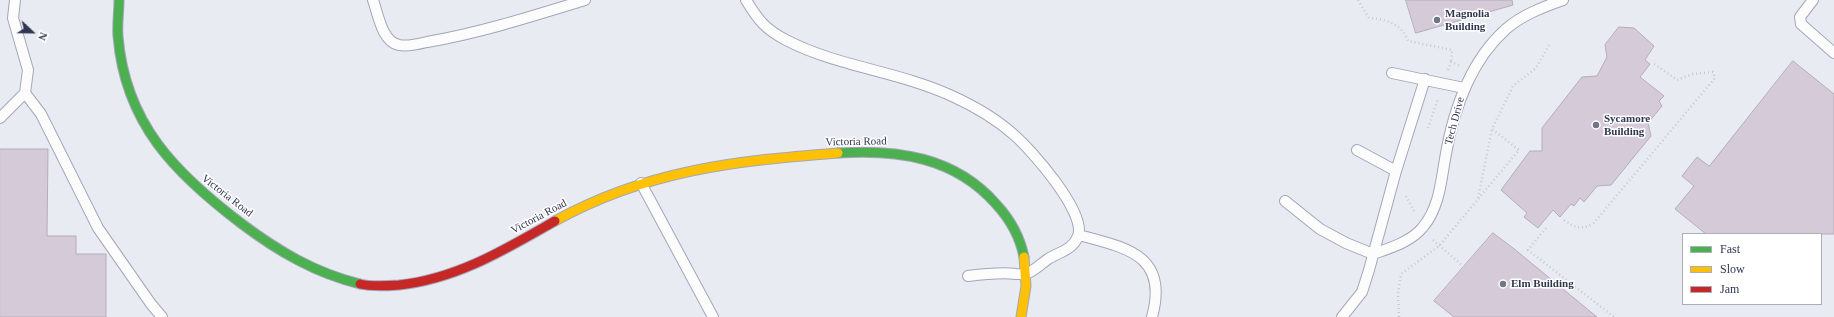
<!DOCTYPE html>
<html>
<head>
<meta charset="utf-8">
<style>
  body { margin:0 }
  #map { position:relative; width:1834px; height:317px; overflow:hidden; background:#e8ebf2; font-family:"Times New Roman",serif }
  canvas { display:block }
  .legend { position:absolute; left:1682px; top:233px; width:140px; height:72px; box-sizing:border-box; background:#fff; border:1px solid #acafb9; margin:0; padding:5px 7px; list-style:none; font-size:12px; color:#2f3651 }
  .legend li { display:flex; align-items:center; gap:8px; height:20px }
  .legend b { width:20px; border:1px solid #acafb9 }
  .north { position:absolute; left:12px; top:12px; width:40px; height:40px; -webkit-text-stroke:3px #fff; paint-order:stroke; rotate:112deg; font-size:11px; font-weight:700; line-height:16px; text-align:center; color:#2f3651 }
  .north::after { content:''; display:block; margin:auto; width:14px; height:18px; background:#2f3651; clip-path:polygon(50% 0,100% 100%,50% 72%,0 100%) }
</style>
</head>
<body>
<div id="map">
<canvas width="1834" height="317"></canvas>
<ul class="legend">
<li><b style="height:5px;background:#4caf50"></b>Fast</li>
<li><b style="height:5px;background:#ffc107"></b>Slow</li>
<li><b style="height:5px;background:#c62828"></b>Jam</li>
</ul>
<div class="north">N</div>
</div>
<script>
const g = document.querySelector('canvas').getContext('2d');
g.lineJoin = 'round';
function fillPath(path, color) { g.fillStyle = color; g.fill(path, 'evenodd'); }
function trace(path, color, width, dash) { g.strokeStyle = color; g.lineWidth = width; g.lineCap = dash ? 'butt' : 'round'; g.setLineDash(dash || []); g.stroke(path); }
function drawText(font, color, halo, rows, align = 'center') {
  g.font = font + ' "Times New Roman",serif'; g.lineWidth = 3; g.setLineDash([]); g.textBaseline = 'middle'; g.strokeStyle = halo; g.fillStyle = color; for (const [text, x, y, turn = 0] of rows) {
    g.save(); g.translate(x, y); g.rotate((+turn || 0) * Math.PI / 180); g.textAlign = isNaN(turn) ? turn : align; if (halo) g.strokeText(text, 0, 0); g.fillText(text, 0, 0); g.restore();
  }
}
const building = new Path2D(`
  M1406,0H1512L1513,5L1416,33Z
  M1619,27L1634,28L1654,46L1645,60L1650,64L1640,77L1664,96L1659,101L1662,106L1648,123L1651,136L1611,185L1597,186L1584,202L1580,198L1574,206L1571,204L1560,217L1553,210L1538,228L1524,217L1527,213L1501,190L1530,151H1542V128L1582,77L1597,76L1607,57L1605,45Z
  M1793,61L1834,94V234H1706L1675,209L1694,186L1682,176L1697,157L1709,166Z
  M0,149H48L47,236H76V254H106V317H0Z
  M1493,233L1513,248L1597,317H1454L1434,301Z`);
fillPath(building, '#d5cbd8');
trace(building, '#b5acb8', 1);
const lane = new Path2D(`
  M15,0L13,18L28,70L25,93L41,114L98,228L151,304L162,317
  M373,0C378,14 382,42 399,45C407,47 419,44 427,42C480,33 533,16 585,0
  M746,0C758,20 765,29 786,40C838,67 898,71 952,96C974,106 995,118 1013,134C1031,149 1087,213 1078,236C1073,250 1059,252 1048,259C1041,264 1035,270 1028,273C1025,275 1020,274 1016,274C1000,272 984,274 968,276
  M1813,0L1800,17L1801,24L1834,53
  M1392,73L1464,88
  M0,118L25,93
  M1357,150L1396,171
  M641,183L713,317
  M1285,201L1320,229L1346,243L1373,254
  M1079,235C1127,248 1169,255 1152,317
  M1373,254C1390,248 1411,242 1423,227C1439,208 1441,182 1445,159C1453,111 1469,62 1506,29C1522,15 1543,7 1563,0
  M1342,317L1362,292L1369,270L1396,171L1425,79`);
const fast = new Path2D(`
  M119,0C119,12 117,24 118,36C125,124 176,174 242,224C278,251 315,273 360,284
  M838,153C897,149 955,157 996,204C1010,219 1020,237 1024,257`);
const slow = new Path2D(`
  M555,221C647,170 735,161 838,153
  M1021,317L1026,286L1024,257`);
const jam = new Path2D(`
  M360,284C372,287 386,286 399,285C457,279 506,249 555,221`);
trace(lane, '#a3a7b6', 12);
trace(fast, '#a3a7b6', 11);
trace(slow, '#a3a7b6', 11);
trace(jam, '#a3a7b6', 11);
trace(new Path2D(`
  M1358,0L1369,18C1386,19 1402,24 1408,41L1452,50L1451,62
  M1448,70L1451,62L1460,66
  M1428,128L1438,99
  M1406,196L1415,213
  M1478,198L1492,129
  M1564,220C1575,228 1580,230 1593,224L1715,78L1713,72L1693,74L1677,80L1653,63
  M1546,228L1528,250L1614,317
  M1433,240L1464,267
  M1399,317L1398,294L1401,274L1439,246L1519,150L1492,129L1513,86L1536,68L1549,45`), '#c9cad0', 2.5, [1, 3]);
trace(lane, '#fcfcfd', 10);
trace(fast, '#4caf50', 9);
trace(slow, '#ffc107', 9);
trace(jam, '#c62828', 9);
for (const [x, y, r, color] of [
  [1437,20,4,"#707589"],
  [1596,125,4,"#707589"],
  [1503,284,4,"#707589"]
]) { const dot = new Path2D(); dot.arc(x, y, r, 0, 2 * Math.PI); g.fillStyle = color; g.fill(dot); trace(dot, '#fff', 1.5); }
drawText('bold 11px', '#2f3651', '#fff', [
  ["Magnolia",1445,14],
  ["Building",1445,27],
  ["Sycamore",1604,119],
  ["Building",1604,132],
  ["Elm Building",1511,284]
], 'left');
drawText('11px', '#2f3651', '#fff', [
  ["Tech Drive",1455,121,-75],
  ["Victoria Road",856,142,-1],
  ["Victoria Road",227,196,38],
  ["Victoria Road",539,217,-28]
]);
</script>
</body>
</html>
